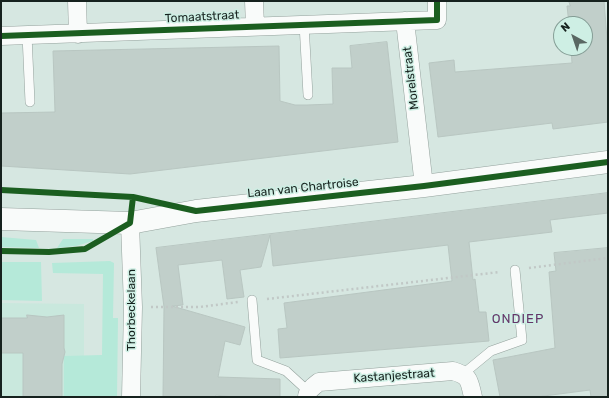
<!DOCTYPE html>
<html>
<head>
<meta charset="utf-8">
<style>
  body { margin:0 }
  #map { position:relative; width:609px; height:398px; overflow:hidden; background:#d6e7e1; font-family:Rubik,sans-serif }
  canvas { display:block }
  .frame { position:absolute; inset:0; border:2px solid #16221e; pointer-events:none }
  .north { position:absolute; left:553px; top:16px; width:40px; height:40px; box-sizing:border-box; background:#ceefe4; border:1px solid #849d95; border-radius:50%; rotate:320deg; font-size:11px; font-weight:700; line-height:16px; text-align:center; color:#16221e }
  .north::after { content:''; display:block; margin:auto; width:14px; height:18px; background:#596762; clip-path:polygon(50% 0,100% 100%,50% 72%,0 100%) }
</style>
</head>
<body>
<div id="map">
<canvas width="609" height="398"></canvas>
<div class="frame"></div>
<div class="north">N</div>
</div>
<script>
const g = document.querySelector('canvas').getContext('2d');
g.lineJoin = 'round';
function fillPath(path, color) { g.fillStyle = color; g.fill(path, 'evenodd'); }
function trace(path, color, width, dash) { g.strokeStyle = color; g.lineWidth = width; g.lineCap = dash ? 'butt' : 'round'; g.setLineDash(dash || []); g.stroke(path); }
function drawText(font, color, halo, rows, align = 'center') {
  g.font = font + ' Rubik,sans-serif'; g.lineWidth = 3; g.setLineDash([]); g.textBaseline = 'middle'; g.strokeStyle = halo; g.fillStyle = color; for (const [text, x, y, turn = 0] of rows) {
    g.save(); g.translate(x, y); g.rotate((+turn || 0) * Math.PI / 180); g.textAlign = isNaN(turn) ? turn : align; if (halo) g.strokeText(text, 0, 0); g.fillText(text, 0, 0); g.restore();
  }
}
fillPath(new Path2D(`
  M1,303L84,304V397H1Z`), '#c9e8dd');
fillPath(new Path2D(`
  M1,237L36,240L39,248L1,247Z
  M63,239H93V241L76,246L57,248Z
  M110,261L114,263L113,318H118L117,397H64V356L102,355L103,274L53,273L52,263Z
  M1,262H41L42,301L1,300Z`), '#b5e9d9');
const building = new Path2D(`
  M569,1H604L608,52V122L553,129L552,123L438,137L429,63L454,60L455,72L572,63L571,48H585V24H569L567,6H570Z
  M387,42L398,142L130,174L1,166V113L55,112L53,51L279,46L280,101L295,105H307L333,104L332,68H352L350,46Z
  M608,193V213L550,220L552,232L469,242L473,280L475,279L479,312H486L489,341L280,358L278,329L287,328L284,303L452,281L448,245L273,266L270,235L261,267L240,270L244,297L227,299L222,260L178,265L183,305L172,306L245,327L240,345L225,341L218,377L280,379V397H232L216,395L215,397H163L164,307L156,248Z
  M608,248V397H591L590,390L536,397H500L493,360L555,348L549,272L556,271L554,253Z
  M27,315L47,317L64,315V348L65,352L62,364V397H23V353H1V318H27Z`);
fillPath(building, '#c1cfca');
trace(building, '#b8c6c1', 1);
const service = new Path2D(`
  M304,24L308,95
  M27,35L30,102
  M252,300L257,360L286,371L309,392
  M463,374L491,351L522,340L515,270`);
const minor = new Path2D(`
  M77,1L78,34
  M254,1L255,26
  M405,21L424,186
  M1,36L437,20V1
  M130,223L133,307L131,397
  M307,397C307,391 314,386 319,382L453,371C470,376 469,380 473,397`);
const tertiary = new Path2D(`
  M1,219L130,223L196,211L424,186L608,162`);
trace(service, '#93a19c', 10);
trace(minor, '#93a19c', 19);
trace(tertiary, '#93a19c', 23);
trace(new Path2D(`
  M529,268L608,258
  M267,299L500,272
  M151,307H200L238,302`), '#c1c8c6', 2.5, [2, 3]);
trace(service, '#f9fbfa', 9);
trace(minor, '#f9fbfa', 18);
trace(tertiary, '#f9fbfa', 22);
trace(new Path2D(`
  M1,36L437,20V1
  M1,190L133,197L196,211L424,186L608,162
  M1,251L49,252L85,249L130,223L133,197`), '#1b5e20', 6);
drawText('12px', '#16221e', '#ceefe4', [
  ["Tomaatstraat",202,17,-3],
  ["Morelstraat",411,78,-97],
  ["Laan van Chartroise",303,188,-6],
  ["Thorbeckelaan",132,310,-90],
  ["Kastanjestraat",394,376,-4]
]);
g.letterSpacing = '1px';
drawText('13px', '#653669', '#ceefe4', [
  ["ONDIEP",518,319]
]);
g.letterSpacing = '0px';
</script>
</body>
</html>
